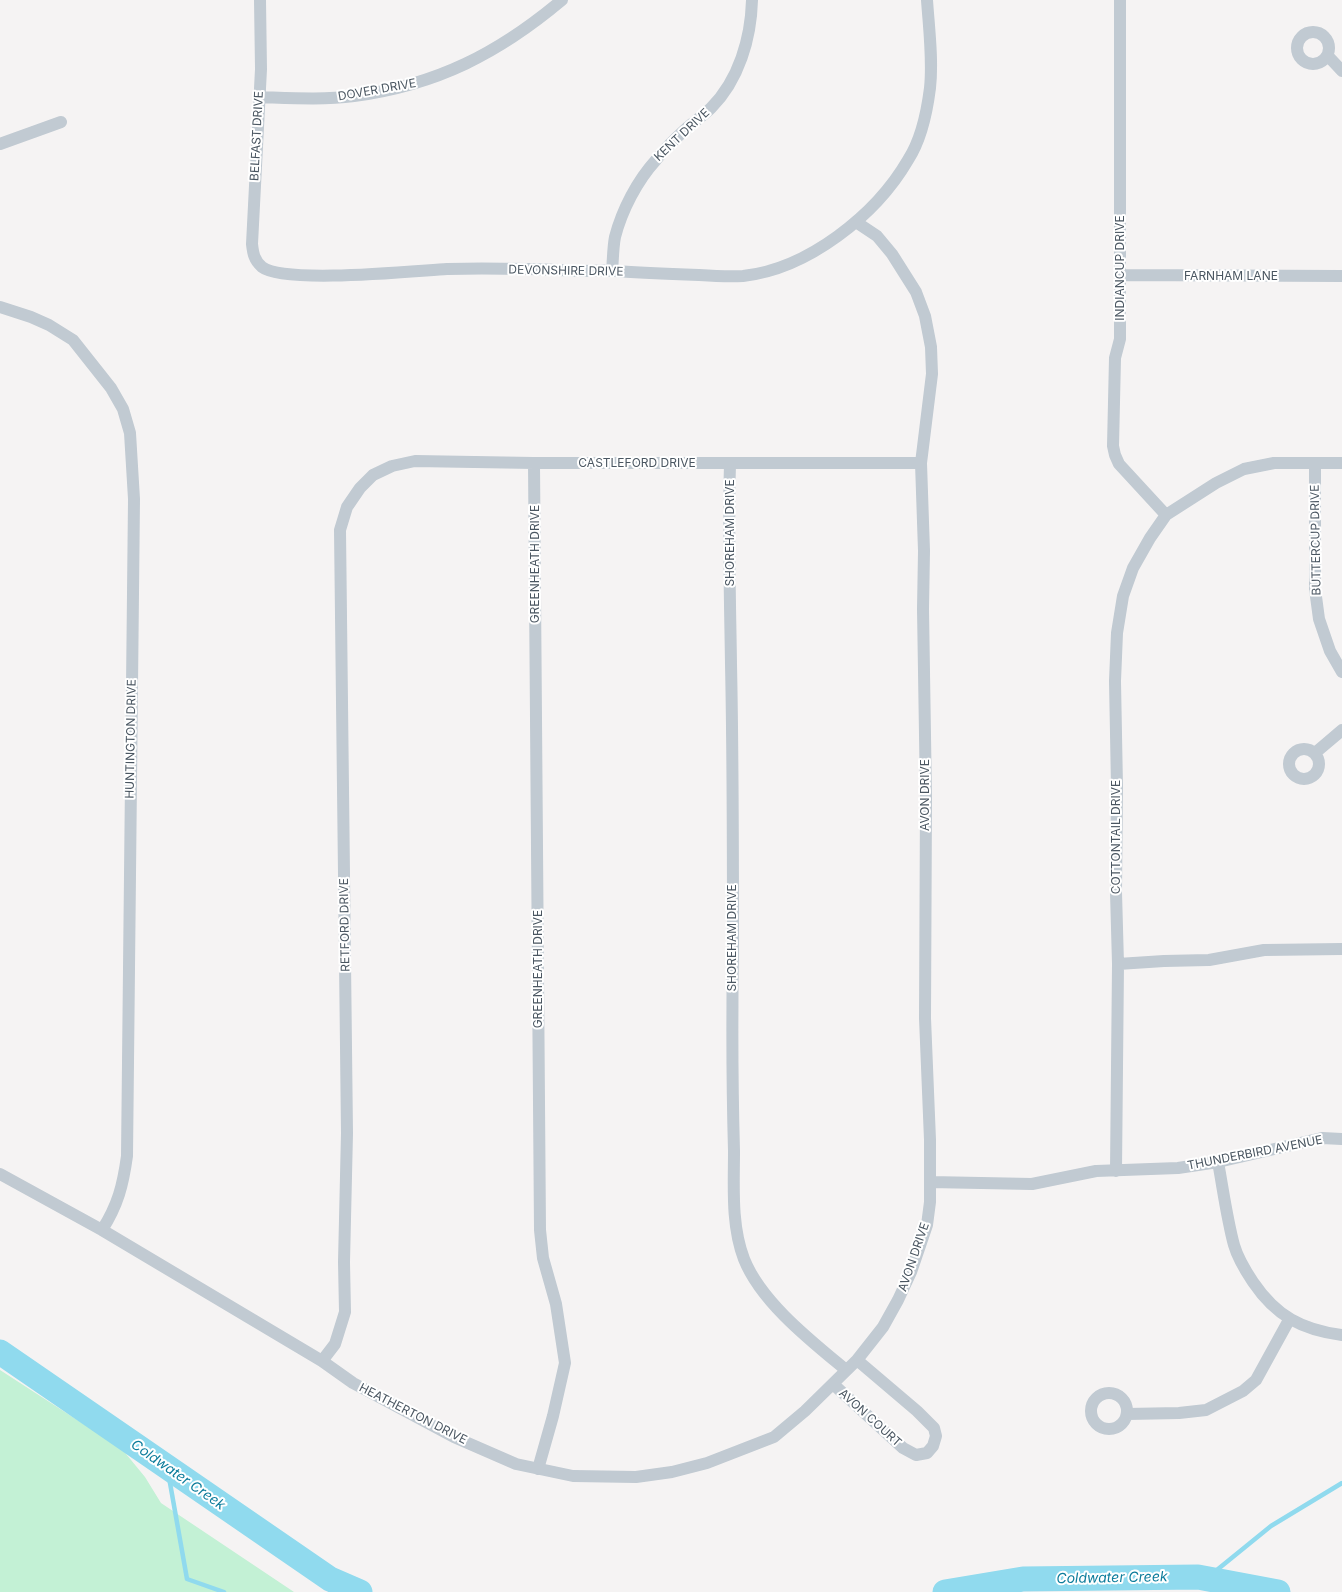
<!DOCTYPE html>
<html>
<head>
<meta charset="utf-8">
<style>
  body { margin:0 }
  canvas { display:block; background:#f5f3f3 }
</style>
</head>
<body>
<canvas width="1342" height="1592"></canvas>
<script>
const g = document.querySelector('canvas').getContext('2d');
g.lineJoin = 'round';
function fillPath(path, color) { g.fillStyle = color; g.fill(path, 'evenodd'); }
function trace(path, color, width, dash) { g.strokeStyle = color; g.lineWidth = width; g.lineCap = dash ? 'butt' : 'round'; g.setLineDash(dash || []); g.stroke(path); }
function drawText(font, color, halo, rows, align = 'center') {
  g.font = font + ' Inter,sans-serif'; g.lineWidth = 4; g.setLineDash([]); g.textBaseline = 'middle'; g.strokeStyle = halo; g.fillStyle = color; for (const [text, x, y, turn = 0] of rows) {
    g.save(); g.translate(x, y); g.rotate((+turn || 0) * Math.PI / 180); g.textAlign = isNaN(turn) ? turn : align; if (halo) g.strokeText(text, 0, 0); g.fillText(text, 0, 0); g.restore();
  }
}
fillPath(new Path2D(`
  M0,1370L122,1449L145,1477L161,1503L294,1592H0Z`), '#c3f1d5');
trace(new Path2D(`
  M167,1466L187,1579L224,1592
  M1207,1578L1271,1526L1342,1483`), '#90daee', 4.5);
trace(new Path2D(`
  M0,1352L330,1579L360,1592
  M945,1592L1023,1579L1198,1577L1278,1592`), '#90daee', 25);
trace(new Path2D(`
  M260,0L261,69L252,244C253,253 254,260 262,267C284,284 413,271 447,269C491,268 535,269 579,271C591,271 603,270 615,271C643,273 671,274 699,275C713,276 729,277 743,276C808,269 876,215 908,160C921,140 927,112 930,88C933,60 929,29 927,0
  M1120,0V339L1115,358L1113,446L1115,455L1119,464L1166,515
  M1297 48a16 16 0 1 1 32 0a16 16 0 1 1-32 0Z
  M1328,56L1342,71
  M259,97C291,98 323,100 354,96C437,85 499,53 562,0
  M0,144L61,122
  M612,271C613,260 613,247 615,237C622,210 637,181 656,160C665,148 677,137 688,127C695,121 704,115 711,108C739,80 751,38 752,0
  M1120,275L1342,276
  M0,307L31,317L49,325L73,340L111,388L123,409L130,433L134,499L127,1156C123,1185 118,1205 102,1230
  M534,463L540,1230L543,1258L556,1304L565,1363L553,1416L538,1469
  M1315,463V589L1319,619L1330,651L1342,672
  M730,464C728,530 730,597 731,664C733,758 733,852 733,945C732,1014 732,1082 734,1151C734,1186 731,1225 744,1259C761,1302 811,1341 846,1370
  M1289 764a15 15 0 1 1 30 0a15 15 0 1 1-30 0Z
  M1315,753L1342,730
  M1118,964L1164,961L1209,960L1264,950L1342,949
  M1218,1162C1223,1189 1227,1219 1234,1245C1238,1259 1245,1270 1253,1282C1276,1316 1302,1330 1342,1335
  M1116,1171L1118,964L1116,892L1117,787L1115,681L1117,633L1123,596L1133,568L1150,538L1166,515L1216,483L1244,469L1274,463H1342
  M0,1174L102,1230L322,1361L353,1383L454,1437L516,1464L573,1476L636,1477L672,1472L707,1463L774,1437L805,1411L857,1360L883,1327L898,1300L911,1272L927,1225L930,1202V1140L925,1018L926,798L923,609L924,551L921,463L932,374L931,347L925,316L916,292L892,254L877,236L856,222
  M930,1182L1032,1184L1096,1171L1178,1168L1218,1162L1322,1138L1342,1139
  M322,1361L335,1344L345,1312L344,1262L347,1133L340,530L347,507L360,488L373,475L392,466L415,461L534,463H921
  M833,1384L903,1448L916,1455L927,1453L933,1446L936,1436L934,1428L917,1411L857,1360
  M1091 1411a18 18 0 1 1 36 0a18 18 0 1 1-36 0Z
  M1127,1414L1179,1413L1206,1410L1243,1391L1256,1380L1289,1320`), '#c1cad2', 12);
drawText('12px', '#4a5661', '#fff', [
  ["DOVER DRIVE",377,90,-10],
  ["KENT DRIVE",682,135,-43],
  ["BELFAST DRIVE",257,136,-87],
  ["INDIANCUP DRIVE",1120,268,-90],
  ["DEVONSHIRE DRIVE",566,271,1],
  ["FARNHAM LANE",1231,276],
  ["CASTLEFORD DRIVE",637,463],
  ["SHOREHAM DRIVE",730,533,-90],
  ["BUTTERCUP DRIVE",1316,540,-91],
  ["GREENHEATH DRIVE",535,564,-90],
  ["HUNTINGTON DRIVE",131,739,-89],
  ["AVON DRIVE",925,795,-90],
  ["COTTONTAIL DRIVE",1116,837,-90],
  ["RETFORD DRIVE",345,925,-91],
  ["SHOREHAM DRIVE",732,938,-90],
  ["GREENHEATH DRIVE",538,969,-90],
  ["THUNDERBIRD AVENUE",1255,1153,-11],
  ["AVON DRIVE",914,1257,-71],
  ["HEATHERTON DRIVE",413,1414,27],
  ["AVON COURT",870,1418,42]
]);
drawText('italic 14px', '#0c7c9b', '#fff', [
  ["Coldwater Creek",178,1475,35],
  ["Coldwater Creek",1112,1578,-1]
]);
</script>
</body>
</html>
